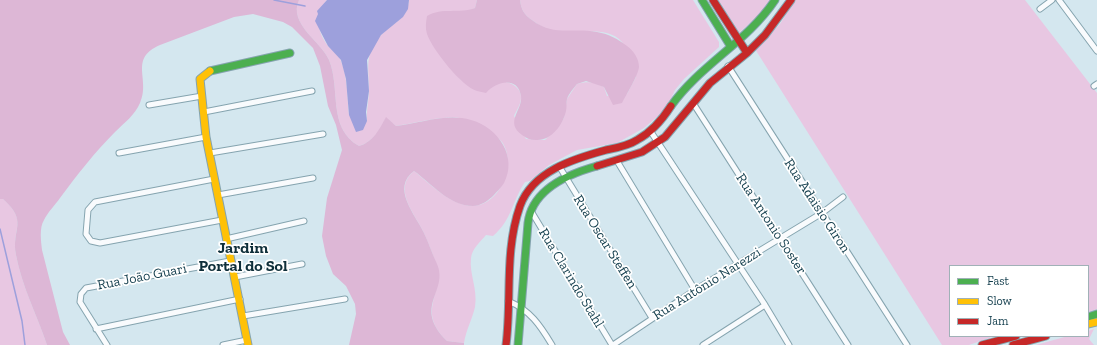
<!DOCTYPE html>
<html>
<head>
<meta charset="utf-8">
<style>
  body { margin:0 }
  #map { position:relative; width:1097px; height:345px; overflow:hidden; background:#d4e7ef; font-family:"Zilla Slab",serif }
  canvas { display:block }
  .legend { position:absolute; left:949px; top:265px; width:140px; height:72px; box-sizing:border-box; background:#fff; border:1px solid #a0b1b7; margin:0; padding:5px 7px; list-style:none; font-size:12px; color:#123d4c }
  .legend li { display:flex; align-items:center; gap:8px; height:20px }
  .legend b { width:20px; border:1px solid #a0b1b7 }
</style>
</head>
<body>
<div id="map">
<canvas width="1097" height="345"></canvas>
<ul class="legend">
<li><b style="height:5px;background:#4caf50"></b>Fast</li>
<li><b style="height:5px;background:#ffc107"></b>Slow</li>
<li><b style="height:5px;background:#c62828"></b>Jam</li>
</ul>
</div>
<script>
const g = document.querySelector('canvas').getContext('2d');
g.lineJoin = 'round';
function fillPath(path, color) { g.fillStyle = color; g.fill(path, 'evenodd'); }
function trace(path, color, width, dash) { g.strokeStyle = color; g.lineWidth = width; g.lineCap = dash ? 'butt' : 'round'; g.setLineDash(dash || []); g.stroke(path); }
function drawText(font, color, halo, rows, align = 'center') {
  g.font = font + ' "Zilla Slab",serif'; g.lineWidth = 3.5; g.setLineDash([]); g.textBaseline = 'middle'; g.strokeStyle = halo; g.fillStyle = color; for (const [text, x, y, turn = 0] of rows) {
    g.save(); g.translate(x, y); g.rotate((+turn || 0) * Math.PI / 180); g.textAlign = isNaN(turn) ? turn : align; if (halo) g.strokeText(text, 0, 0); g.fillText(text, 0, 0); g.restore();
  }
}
fillPath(new Path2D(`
  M299,0H327C314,15 317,32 329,47C333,51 339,55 341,61C348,78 347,97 349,115L367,121C366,111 369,101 369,90C369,68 364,53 381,35C393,22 407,20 409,0H477L475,8L465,12H456L443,58L461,80L486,92C490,88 495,82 502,82C511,81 522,89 521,98C521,104 516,111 514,116L526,139L545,140L558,127L564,118L567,99L577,84C588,81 594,82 604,87L607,96L627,94L636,77C632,68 628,49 622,42C607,24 573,35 554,31C546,29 538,25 532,20C524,15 521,9 520,0H693L719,42V47L684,79L675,90L666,109L644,128L617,143L577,150L549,165L530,181L525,182C512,201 512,220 493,236L486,235C480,242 472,249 471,258C469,274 478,289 475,307C472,320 466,330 464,343L447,341C415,309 446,296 435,261C432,252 428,242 424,233C415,214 392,189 414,171C429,183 451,206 473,206C501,205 517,163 502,142C498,136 470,121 463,119C448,114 412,124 396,126L386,118C379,131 374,141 359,146C327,128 341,89 329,60C321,41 288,24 299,0Z
  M718,0H770L759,15L739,33Z
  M795,0H1025L1097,93V309L1088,312V266H950V336H995L969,345H942L755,49L780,24Z
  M0,199H3C29,222 11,228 16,255C22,287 37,315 47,345H0Z
  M1094,329L1089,339L1094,345H1036L1068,336H1088V331Z`), '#e8c7e2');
fillPath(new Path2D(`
  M0,0H299C288,24 321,41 329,60C341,89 327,128 359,146C373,142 379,130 386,117L396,126C421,123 447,113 471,120C498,127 518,157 504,183C501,188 497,191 494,195C489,200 481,206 473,206C449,206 431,183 414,171C391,188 415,214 424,233C429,243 432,254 437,264C449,292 412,306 447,341L464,343V345H349L356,314L355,304L346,286L333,274L326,256L322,236L327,198L342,150L336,125L328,106L320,66L313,48L292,27L283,22L253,14L234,17L160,45C128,59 151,79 140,103C135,115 124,123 115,132C95,152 77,175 60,198C55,205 48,212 44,220C39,228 41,241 42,250L63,332L70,345H47C37,315 22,287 16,255C11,229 29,222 3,199H0Z
  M477,0H520C521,9 524,15 532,20C554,37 572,27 597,32C609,34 618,39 627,46C634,51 639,59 639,67C638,76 626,95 622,103L613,105L604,87L586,81L577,84C574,88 569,93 567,99C566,103 567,107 566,111C563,125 551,141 536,140C530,140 526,138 522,135C504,122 523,110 521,96C518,76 496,81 486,93C483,92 480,92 477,91C462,87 432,49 427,34C425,28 426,22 427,16C442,7 459,14 475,8Z`), '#ddb7d6');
fillPath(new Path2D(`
  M327,0H409L408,9L403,17L381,35L367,60L369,91L366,112L367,121L363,130L356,132L349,115L346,79L341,60L328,46L315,21L318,14L317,11Z`), '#9da0dc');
trace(new Path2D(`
  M274,0L305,6
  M0,229L22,321L25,345`), '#9da0dc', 1.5);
const street = new Path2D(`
  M1059,0L1097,51
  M1040,9L1052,0
  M728,66L907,345
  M1094,86L1097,84
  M693,103L848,345
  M149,105L202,96
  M204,112L312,91
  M651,132L765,305L789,345
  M119,153L206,137
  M210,153L323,134
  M617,161L695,290
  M559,166L652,318
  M214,179L95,202L88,210L86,234L91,241L100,243L222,220
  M218,195L313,178
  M531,211L612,345
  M226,239L304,221
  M235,277L302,264
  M508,301C530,310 540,325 552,345
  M243,316L345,299
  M96,329L240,299
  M107,345L80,302L81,294L86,288L230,261
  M223,345L247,340
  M613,345L695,290L822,213L843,197
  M703,345L765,305`);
const fast = new Path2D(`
  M702,0L731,47
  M210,71L290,53
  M671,106C700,65 747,42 775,0
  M1088,317L1097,314
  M518,345L528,223C532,189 568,174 597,166`);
const slow = new Path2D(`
  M210,71L200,79L206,137L248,345
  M1088,324L1097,322`);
const jam = new Path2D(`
  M713,0L747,53
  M597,166L642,152L665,137L710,83L747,53L765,35L791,0
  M506,345C512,298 504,252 520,206C533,171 573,159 606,150C616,148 628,146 637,140C652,132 662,120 671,106
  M982,345L1016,336
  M1013,345L1046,336`);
trace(street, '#85a4af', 7);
trace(fast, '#85a4af', 9);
trace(slow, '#85a4af', 9);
trace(jam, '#85a4af', 9);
trace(street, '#f9fbfd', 5);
trace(fast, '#4caf50', 7);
trace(slow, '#ffc107', 7);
trace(jam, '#c62828', 7);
drawText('14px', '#123d4c', '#fff', [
  ["Rua Adaisio Giron",817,206,57],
  ["Rua Antonio Soster",771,224,57],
  ["Rua Oscar Steffen",605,242,58],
  ["Rua João Guari",142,277,-11],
  ["Rua Clarindo Stahl",571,278,59],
  ["Rua Antônio Narezzi",707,284,-32]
]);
drawText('bold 16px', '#0f2f3a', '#fff', [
  ["Jardim",243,248],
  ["Portal do Sol",243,266]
]);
</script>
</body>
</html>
